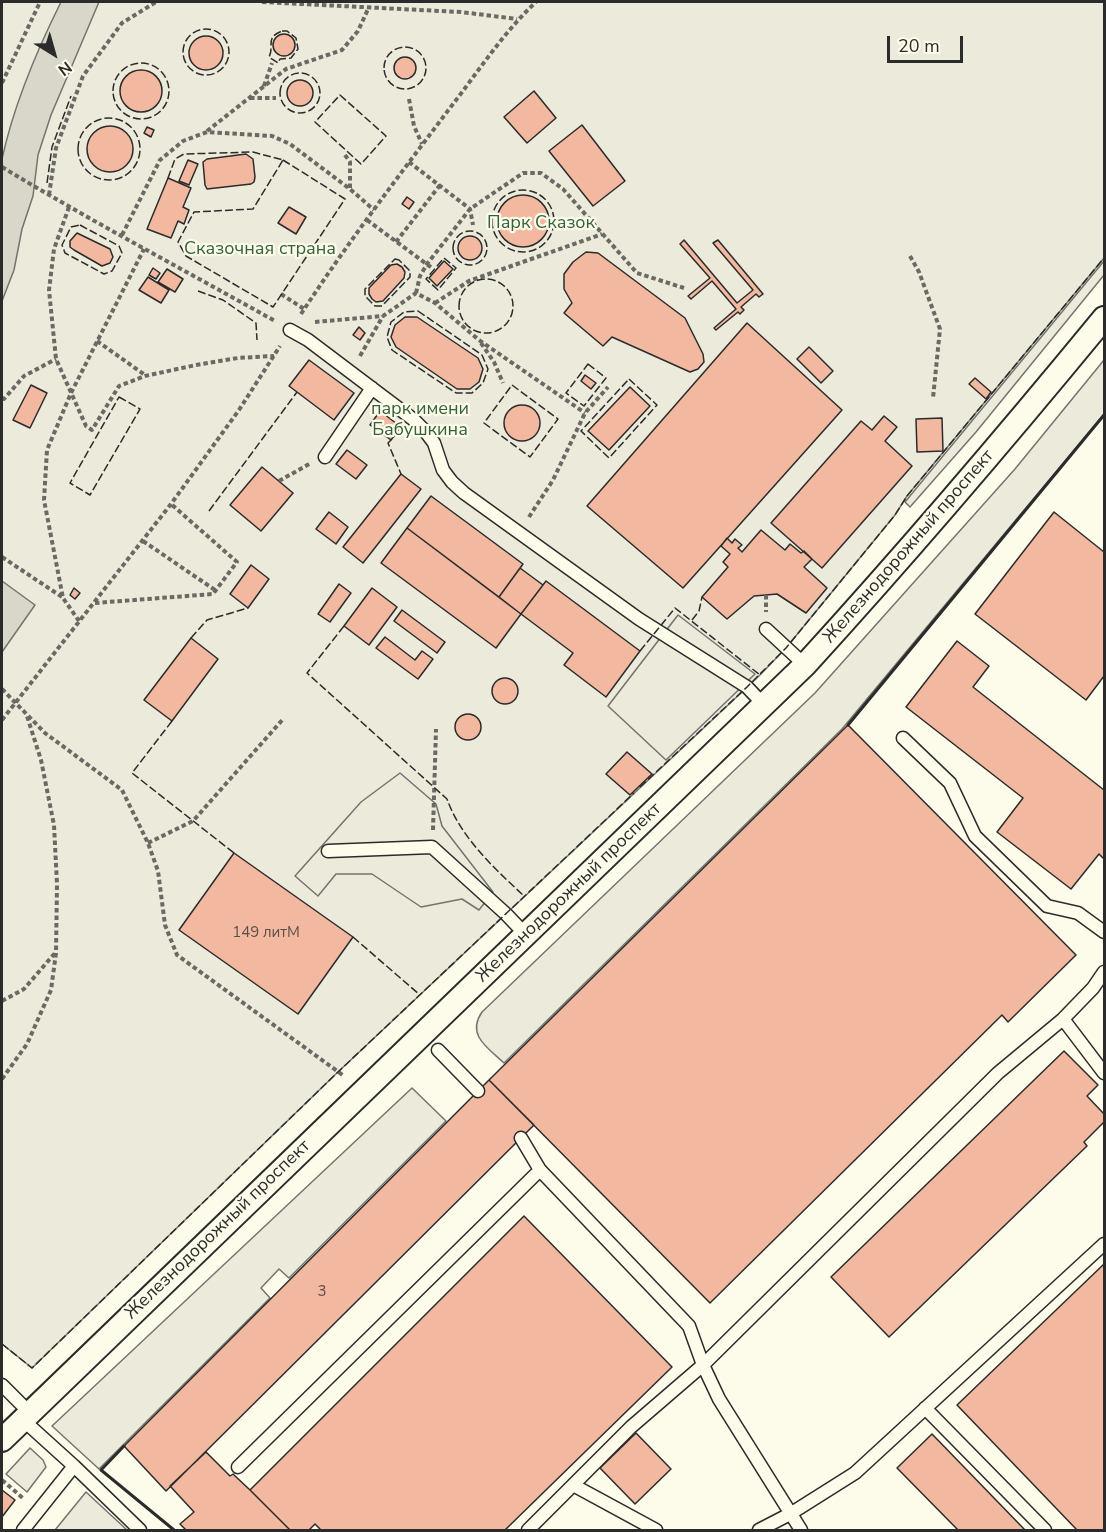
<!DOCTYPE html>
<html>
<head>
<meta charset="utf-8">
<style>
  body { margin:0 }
  #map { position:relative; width:1106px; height:1532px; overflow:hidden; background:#fdfbea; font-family:"Nunito Sans",sans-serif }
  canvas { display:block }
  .frame { position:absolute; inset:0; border:3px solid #2b2b2b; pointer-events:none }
  .north { position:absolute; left:24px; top:24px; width:60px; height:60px; -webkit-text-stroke:4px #fdfbea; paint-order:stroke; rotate:143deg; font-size:16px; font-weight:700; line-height:24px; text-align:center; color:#2b2b2b }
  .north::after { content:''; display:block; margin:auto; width:21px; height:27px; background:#2b2b2b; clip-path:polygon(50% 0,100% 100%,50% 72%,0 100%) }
  .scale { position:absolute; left:887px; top:36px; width:76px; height:27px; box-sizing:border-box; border:3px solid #2b2b2b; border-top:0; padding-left:8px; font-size:18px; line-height:21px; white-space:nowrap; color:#2b2b2b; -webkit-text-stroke:4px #fdfbea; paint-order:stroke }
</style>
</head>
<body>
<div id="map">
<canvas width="1106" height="1532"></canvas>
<div class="frame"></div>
<div class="north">N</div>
<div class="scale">20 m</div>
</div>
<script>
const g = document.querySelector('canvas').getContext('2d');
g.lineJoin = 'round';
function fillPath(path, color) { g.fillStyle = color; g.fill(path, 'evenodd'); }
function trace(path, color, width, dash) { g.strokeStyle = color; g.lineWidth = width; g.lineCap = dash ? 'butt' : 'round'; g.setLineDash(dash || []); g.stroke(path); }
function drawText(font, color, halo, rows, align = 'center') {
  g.font = font + ' "Nunito Sans",sans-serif'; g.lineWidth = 4.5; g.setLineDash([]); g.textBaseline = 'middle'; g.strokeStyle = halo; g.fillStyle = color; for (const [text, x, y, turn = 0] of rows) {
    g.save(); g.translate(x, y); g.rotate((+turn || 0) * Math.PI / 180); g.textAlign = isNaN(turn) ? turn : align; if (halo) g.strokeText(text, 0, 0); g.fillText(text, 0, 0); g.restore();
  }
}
const green = new Path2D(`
  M2,2H1104V258L907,496L895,515L786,648L760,675L338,1072L32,1368L2,1344Z
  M1104,261V275L976,432L910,507L905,502Z
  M1104,360V414L842,729L504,1063C488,1048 466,1035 482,1012L815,693L1015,469Z
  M412,1088L446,1121L289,1278L279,1269L261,1288L270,1298L99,1469L52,1426Z
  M30,1448L43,1460L46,1467L27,1492L6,1474Z
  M86,1492L127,1530H55Z`);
fillPath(green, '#ecebdb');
trace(green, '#74746e', 1.5);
const parking = new Path2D(`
  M678,615L755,674L666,760L608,706Z
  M400,773L436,804L442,826L493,892L479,910L462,899L421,907L372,874H336L318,896L295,876L361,802Z`);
fillPath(parking, '#eceadb');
trace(parking, '#74746e', 1.5);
const water = new Path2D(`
  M61,2H99L51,115L38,155L33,196L22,229L14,270L2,301V159C14,104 36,52 61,2Z
  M2,581L35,605L2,652Z`);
fillPath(water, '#d8d7c9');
trace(water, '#74746e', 1.5);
const building = new Path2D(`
  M273 45a11 11 0 1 1 22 0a11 11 0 1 1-22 0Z
  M189 53a17 17 0 1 1 34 0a17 17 0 1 1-34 0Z
  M394 68a11 11 0 1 1 22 0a11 11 0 1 1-22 0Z
  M120 91a21 21 0 1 1 42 0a21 21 0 1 1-42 0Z
  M287 93a13 13 0 1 1 26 0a13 13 0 1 1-26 0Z
  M534,91L556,118L527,143L504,117Z
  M582,125L625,181L593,206L549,151Z
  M87 149a23 23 0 1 1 46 0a23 23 0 1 1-46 0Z
  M147,127L154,130L151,137L144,133Z
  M246,154L253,159L255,177L254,182L251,184L207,189L205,185L203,162L207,159Z
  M188,160L198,164L189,185L179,181Z
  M168,178L191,188L183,207L189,210L184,224L178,221L171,238L147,229Z
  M497 221a26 26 0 1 1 52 0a26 26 0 1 1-52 0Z
  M407,197L414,202L409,209L402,204Z
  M289,207L306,217L296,234L278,223Z
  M77,233L110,249L113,257L110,263L102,266L74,250L70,247V241Z
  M458 248a12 12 0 1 1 24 0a12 12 0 1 1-24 0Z
  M684,240L737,303L753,290L713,243L718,240L763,294L759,297L756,294L741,307L744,310L740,314L738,312L716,330L714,328L736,309L712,281L691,299L688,296L710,278L680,244Z
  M586,252L598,253L685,318L703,354L704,362L698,369L690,372L612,337L603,346L564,313L572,303L564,289V274L573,262Z
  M444,261L453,269L437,286L429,278Z
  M397,264L402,267L405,272L404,278L383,301L376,302L372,299L369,294V288L391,265Z
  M153,268L160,273L156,279L149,275Z
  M167,269L183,279L175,292L158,282Z
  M148,277L169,290L161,303L139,290Z
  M405,317H417L478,358L483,369L479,382L470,389H457L396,347L391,337L395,325Z
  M747,323L842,410L683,588L587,506Z
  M359,327L365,333L360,340L353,335Z
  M809,347L833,371L821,383L797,359Z
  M309,360L354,393L334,420L289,386Z
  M585,375L596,383L591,389L581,381Z
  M975,378L991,392L986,399L969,384Z
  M31,385L47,393L30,428L13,420Z
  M630,387L650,406L609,450L588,431Z
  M504 423a18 18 0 1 1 36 0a18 18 0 1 1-36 0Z
  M380,411L401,427L391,440L370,425Z
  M884,416L897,427L885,441L912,466L822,568L771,523L861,421L872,430Z
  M942,418L943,451L917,452L916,419Z
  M347,450L367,465L356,479L336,464Z
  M262,467L293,493L261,531L230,505Z
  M401,474L421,489L363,563L343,547Z
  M431,496L523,564L499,597L407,528Z
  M329,512L348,527L336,544L316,529Z
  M1054,512L1104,552V676L1086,700L975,614Z
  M407,528L521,614L496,648L381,563Z
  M761,530L785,550L790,544L801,553L804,551L812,559L804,567L827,588L806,613L777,594L766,595L754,596L727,619L702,597L728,567L723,562L730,554L721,546L727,538L732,543L735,539L742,545L738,548L742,552Z
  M251,565L269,579L248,608L230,594Z
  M520,568L543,585L521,614L499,597Z
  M546,581L640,651L606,697L564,665L573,653L521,614Z
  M339,584L351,593L330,622L318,614Z
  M74,588L80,593L75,599L70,595Z
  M372,588L397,607L369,645L344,626Z
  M402,610L445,642L437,653L394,621Z
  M385,637L415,660L422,651L433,659L418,679L376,648Z
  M191,638L218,659L172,721L144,700Z
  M957,641L989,666L973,687L1104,790V859L1099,854L1071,889L997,832L1023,798L906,707Z
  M492 691a13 13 0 1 1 26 0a13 13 0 1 1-26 0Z
  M455 727a13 13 0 1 1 26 0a13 13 0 1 1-26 0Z
  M848,725L1076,955L1008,1022L1002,1015L710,1303L489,1080Z
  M627,752L652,774L630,795L606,774Z
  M234,853L353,937L298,1014L179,930Z
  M1064,1051L1098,1085L1087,1096L1104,1114V1122L1084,1142L1087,1146L889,1337L831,1277Z
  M489,1080L534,1125L166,1491L124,1446Z
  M524,1216L672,1367L505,1530H321L315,1524L309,1530H290L250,1490Z
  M1104,1264V1530H1077L957,1405Z
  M636,1433L671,1469L635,1504L600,1468Z
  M932,1434L1025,1530H958L897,1468Z
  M206,1452L230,1476L233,1474L250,1490L290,1530H186L180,1524L194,1512L170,1486Z
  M2,1490L15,1500L2,1517Z`);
fillPath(building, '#f2b8a0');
trace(building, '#2b2b2b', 1.5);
const lane = new Path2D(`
  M290,330L308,340L414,420L425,431L434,443L443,470L452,482L464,493L639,619L747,687L764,705
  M325,457L372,388
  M766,629L805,665
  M903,738L950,783L975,836L1047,906L1078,913L1104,932
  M328,851L432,847L506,914L526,935
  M1063,1019L1104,1073
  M438,1050L478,1091
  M521,1138L540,1170
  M2,1385L29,1412
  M925,1408L1045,1530
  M22,1419L74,1466L140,1530
  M238,1467L540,1170L689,1326L703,1365L719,1399L801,1530
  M573,1485L656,1530
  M23,1530L74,1466
  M528,1530L631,1427L703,1365L998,1073L1063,1019L1093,988L1104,972
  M759,1530L790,1514L855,1473L1104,1244`);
const street = new Path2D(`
  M2,1440L805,665C908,552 1007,436 1104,318`);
trace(lane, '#2b2b2b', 15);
trace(street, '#2b2b2b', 26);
trace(new Path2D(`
  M262,2L461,12L517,19
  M2,83L40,2
  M264,86L272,63
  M250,98H276
  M409,99L414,126L422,144
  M207,131L286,69L342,50L358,31L369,7
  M345,155L350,162V188
  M409,162L470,209L473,225
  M2,167C91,221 184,270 275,321
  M49,195L56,148L83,76L122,23L156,2
  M69,207L54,249L49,290L56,359L86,426L92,430L119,386L145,376L196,365L238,358L274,356
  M367,220L432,268
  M122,235L160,160L183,141L207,132L272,136L290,144L350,189L374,210
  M396,242L440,185
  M910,256L919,272L940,329L933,398
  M416,293L420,276L427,264L470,209L523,173H541L563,189L637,273L684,288
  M281,294L304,309
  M435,303L469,281L602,234
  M301,314C348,242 401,173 453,104C480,69 504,32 536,2
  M315,322L383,316L416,293L435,303L479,340L585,413
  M97,341L145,375
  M481,343L494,362L503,383
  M360,356L383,316
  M2,398L4,399L24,376L56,359
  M279,481L311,463
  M529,517L553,480L585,413L608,387
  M143,541L215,590
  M2,557L62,597
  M766,595V612
  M95,603L213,594L237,562L171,504
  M79,621L63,598L44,500L47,450L71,393L144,249
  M2,689L45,733L122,790L148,843L158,871L165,925L177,955L344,1076
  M2,720L171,504L239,410L280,346
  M433,830L436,729
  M148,843L193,821L284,718
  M2,1001L24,989L55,953
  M2,1079L27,1044L51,990L56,953L57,884L54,825L41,760L27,716
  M2,1480L24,1499`), '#6a6964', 4, [4.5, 3]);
trace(lane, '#fdfbea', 12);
trace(street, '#fdfbea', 22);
trace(new Path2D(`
  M183 52a23 23 0 1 1 46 0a23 23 0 1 1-46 0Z
  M282,31H287L296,38L298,49L291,58L280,59L278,63L269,57C275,46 264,38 282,31Z
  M384 68a21 21 0 1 1 42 0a21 21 0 1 1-42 0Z
  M113 91a28 28 0 1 1 56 0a28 28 0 1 1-56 0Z
  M280 93a20 20 0 1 1 40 0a20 20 0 1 1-40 0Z
  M340,95L386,136L361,164L315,122Z
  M78 149a31 31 0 1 1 62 0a31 31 0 1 1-62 0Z
  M283,160L345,199L273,307L186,256L178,242L194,212L253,209Z
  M168,178L175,159L184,154L253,152L283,160
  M47,183L52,147L71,96
  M492 221a31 31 0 1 1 62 0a31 31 0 1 1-62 0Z
  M80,225L119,246L122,253L112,271L104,274L65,253L62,245L71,227Z
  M453 248a17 17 0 1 1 34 0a17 17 0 1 1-34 0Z
  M444,258L456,268L438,290L426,279Z
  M395,259L399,260L410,271V277L382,306H375L365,296V289Z
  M459 306a27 27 0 1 1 54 0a27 27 0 1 1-54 0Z
  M198,291L223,300L256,323L257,340
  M418,311L482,355L488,369L483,383L472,393H456L392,350L387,337L391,322L404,312Z
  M588,364L606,378L584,406L566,393Z
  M629,379L657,405L609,458L581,431Z
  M512,385L558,419L530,457L484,423Z
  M119,397L140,409L90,495L70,483Z
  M391,440L388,443L401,474
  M209,511L297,392
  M692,620L699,611L702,597
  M344,626L307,673L447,799C461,838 494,868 524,896
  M191,638L207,620L248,608
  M640,651L675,608L760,675
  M172,721L132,773L234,853
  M640,787L747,687L786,648L895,515L907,496L1104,258
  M353,937L420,995
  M2,1344L32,1368L338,1072L634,793`), '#2b2b2b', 1.5, [8, 3]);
trace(new Path2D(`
  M848,725L1104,415
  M124,1446L101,1470L174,1530`), '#2b2b2b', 3);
drawText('15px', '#5d4e48', null, [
  ["149 литМ",266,933],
  ["3",322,1292]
]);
drawText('18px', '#34623c', '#fdfbea', [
  ["Парк Сказок",541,224],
  ["Сказочная страна",260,250],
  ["парк имени",420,410],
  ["Бабушкина",420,431]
]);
drawText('18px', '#2b2b2b', '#fdfbea', [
  ["Железнодорожный проспект",909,547,-49],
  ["Железнодорожный проспект",569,893,-44],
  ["Железнодорожный проспект",218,1230,-44]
]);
</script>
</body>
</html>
